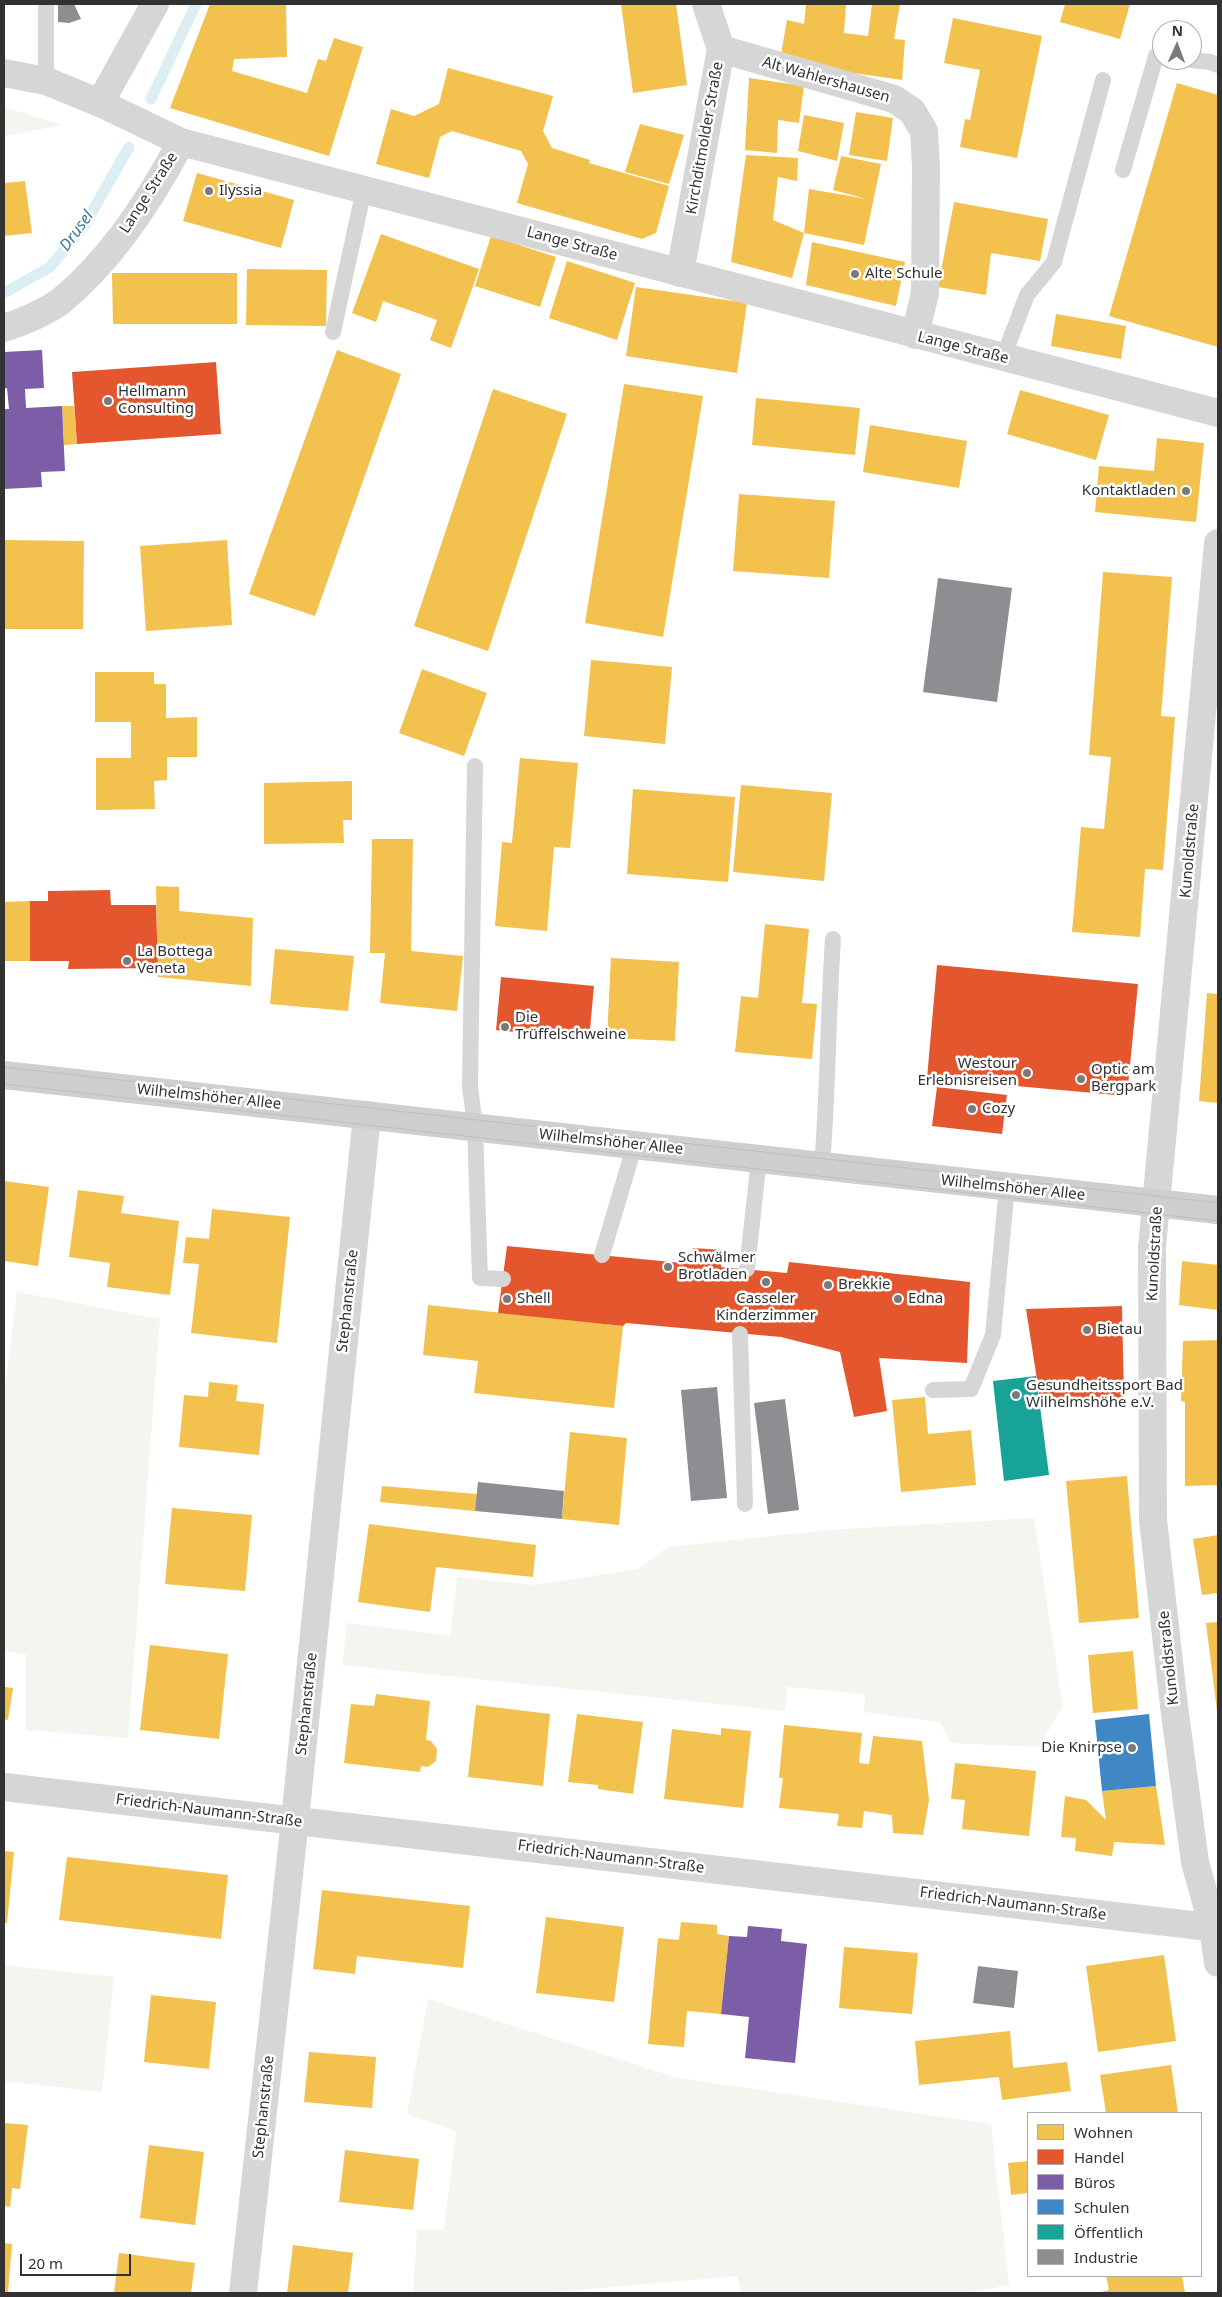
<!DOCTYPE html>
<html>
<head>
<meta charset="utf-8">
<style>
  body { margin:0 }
  #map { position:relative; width:1222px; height:2297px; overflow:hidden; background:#fff; font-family:"Noto Sans",sans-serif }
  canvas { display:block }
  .frame { position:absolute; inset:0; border:5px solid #323232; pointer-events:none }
  .legend { position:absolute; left:1027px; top:2112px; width:175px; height:165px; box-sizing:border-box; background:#fff; border:1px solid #adadad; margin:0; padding:6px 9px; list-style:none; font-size:15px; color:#323232 }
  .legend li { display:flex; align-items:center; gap:10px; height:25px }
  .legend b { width:25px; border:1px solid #adadad }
  .north { position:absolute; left:1152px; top:20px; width:50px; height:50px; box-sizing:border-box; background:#fff; border:1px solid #adadad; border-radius:50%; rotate:2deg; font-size:14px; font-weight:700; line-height:20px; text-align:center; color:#323232 }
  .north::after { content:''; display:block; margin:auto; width:18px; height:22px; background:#7a7a7a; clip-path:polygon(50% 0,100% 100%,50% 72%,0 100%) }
  .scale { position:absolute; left:20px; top:2254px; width:111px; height:22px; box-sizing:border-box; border:2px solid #323232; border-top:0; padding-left:6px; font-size:15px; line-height:18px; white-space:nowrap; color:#323232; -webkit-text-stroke:4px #fff; paint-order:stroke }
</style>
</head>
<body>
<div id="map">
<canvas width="1222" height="2297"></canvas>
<div class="frame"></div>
<ul class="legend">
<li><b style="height:14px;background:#f2c14e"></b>Wohnen</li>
<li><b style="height:14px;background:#e4572e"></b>Handel</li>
<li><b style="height:14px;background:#7b5ea7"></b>Büros</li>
<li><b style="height:14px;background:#3f88c5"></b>Schulen</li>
<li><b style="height:14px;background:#17a398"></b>Öffentlich</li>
<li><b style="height:14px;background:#8d8d92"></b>Industrie</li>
</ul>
<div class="north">N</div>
<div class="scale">20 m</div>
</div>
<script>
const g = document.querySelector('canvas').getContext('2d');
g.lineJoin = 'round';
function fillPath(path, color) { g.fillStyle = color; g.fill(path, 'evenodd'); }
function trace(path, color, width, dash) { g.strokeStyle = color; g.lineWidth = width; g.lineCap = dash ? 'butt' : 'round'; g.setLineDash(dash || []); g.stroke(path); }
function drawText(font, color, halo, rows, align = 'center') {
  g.font = font + ' "Noto Sans",sans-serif'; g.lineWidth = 5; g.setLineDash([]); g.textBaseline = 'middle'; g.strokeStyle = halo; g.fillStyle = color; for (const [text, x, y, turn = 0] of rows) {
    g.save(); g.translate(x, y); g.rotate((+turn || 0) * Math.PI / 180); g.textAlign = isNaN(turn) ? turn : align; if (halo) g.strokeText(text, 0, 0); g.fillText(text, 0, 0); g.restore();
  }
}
fillPath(new Path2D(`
  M4,107L63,125L4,136Z
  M17,1292L160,1319L128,1738L26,1730V1654L4,1651V1398Z
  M1034,1518L1063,1707L1038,1747L950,1743L940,1722L864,1712L865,1694L788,1687L785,1711L342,1665L347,1623L450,1636L457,1577L535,1585L638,1569L668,1547L829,1530Z
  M4,1965L114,1977L102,2092L4,2081Z
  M428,1999L678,2078L991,2124L1009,2285L968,2293H741L737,2276L544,2293H413L417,2229L444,2230L456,2131L407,2114Z`), '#f3f6ee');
fillPath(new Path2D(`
  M210,4H286L287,57L234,59L232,71L307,93L318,59L326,61L334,38L363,47L329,156L170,108Z
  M621,4H676L687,85L633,93Z
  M806,4H846L844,33L868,36L872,4H900L894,39L905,40L902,80L854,73L781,54L787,20L804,24Z
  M1065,4H1130L1120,39L1060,22Z
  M953,18L1042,36L1017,158L960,147L965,119L970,120L980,70L944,63Z
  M448,68L553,96L543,131L552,148L590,160L589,163L669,186L656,233L642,239L517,203L528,164L521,151L452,131L440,137L429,178L376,164L391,109L414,116L439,104Z
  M749,78L804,86L799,123L778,120L777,153L745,150Z
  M1177,83L1218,95V347L1109,316Z
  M856,112L893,118L887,161L849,155Z
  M804,115L844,123L837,161L798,151Z
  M640,124L684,135L669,184L625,172Z
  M746,155L798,158L797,181L778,177L773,220L804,233L809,189L867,199L833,190L841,156L881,164L864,245L804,233L792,278L731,262Z
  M197,173L294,200L281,248L183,221Z
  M25,181L32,233L4,236V183Z
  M954,202L1048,219L1040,261L991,253L986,295L938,287Z
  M381,234L479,269L451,348L430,340L437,320L383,301L376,322L352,313Z
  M491,236L556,257L540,307L475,286Z
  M812,242L905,262L896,306L806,285Z
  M567,261L635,283L617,340L549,318Z
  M247,269L327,270L326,326L246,325Z
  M112,273H237V324H113Z
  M636,287L747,303L737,373L626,356Z
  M1056,314L1126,326L1121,359L1051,346Z
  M337,350L401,374L315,616L249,594Z
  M624,384L703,396L663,637L585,623Z
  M493,389L567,414L488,651L414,626Z
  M1020,390L1109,415L1096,460L1007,434Z
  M756,398L860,408L855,455L752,445Z
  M62,406H74L77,444L64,445Z
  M870,425L967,441L959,488L863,472Z
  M1157,438L1204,443L1196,522L1095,512L1099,466L1154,471Z
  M739,494L835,501L829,578L733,571Z
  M4,540L84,541L83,629H4Z
  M227,540L232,625L146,631L140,546Z
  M1103,572L1172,577L1161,716L1175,717L1163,870L1145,869L1140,937L1072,932L1081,827L1104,829L1111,757L1089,755Z
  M591,660L672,667L665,744L584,736Z
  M422,669L487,693L464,756L399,733Z
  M95,672H154V684H166V718L197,717V757H167V780L154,781L155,809L96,810V758H131V722H95Z
  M520,758L578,763L570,848L554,847L547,931L495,926L502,842L512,843Z
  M352,781V820H343L344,843L264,844V783Z
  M741,785L832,793L824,881L733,872Z
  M633,789L735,797L728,882L627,874Z
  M372,839H413L411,951L463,956L457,1011L380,1003L385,953H370Z
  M156,886L179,887V911L253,918L251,986L158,977Z
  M30,901V961H4V902Z
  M765,924L809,929L802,1003L817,1004L812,1059L735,1052L741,996L758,998Z
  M275,949L354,956L348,1011L270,1004Z
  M611,958L679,962L675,1041L607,1038Z
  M1207,993L1218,994V1103L1199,1101Z
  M4,1181L49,1187L38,1266L4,1261Z
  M78,1190L124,1196L121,1213L179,1221L170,1295L107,1287L110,1263L69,1257Z
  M212,1209L290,1217L277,1343L191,1333L199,1264L183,1263L186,1237L209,1239Z
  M1182,1261L1218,1265V1310L1179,1305Z
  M428,1305L623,1326L614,1408L474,1393L478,1361L423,1355Z
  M1218,1340V1485L1185,1486V1402L1181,1401L1183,1341Z
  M209,1382L238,1385L236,1401L264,1404L259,1455L179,1447L184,1395L208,1397Z
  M925,1397L928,1434L971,1430L976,1485L901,1492L892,1400Z
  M570,1432L627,1438L619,1525L562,1519Z
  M1127,1476L1139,1618L1079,1623L1066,1481Z
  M382,1486L477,1494L475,1511L380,1502Z
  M172,1508L252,1515L245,1591L165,1584Z
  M369,1524L536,1545L533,1577L436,1567L430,1612L358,1602Z
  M1218,1535V1593L1202,1595L1193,1539Z
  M1218,1622V1711H1217L1206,1623Z
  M150,1645L228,1654L219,1739L140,1730Z
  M1133,1651L1138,1709L1093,1713L1088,1655Z
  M4,1687L13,1688L8,1720L4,1719Z
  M376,1694L430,1701L426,1740L431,1741L437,1749L436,1761L428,1767L421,1766L420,1772L344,1763L351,1704L374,1706Z
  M476,1705L550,1714L543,1786L468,1777Z
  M577,1714L643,1722L633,1794L598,1789V1785L568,1782Z
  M784,1725L862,1733L859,1763L869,1764L873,1736L922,1741L929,1800L923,1835L893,1833L892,1815L864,1811L862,1828L837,1826L839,1814L779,1808L783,1778H779Z
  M721,1728L751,1731L743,1808L664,1799L672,1729L721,1735Z
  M955,1763L1036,1771L1029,1836L962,1829L965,1800L951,1799Z
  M1156,1786L1165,1845L1114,1842L1112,1856L1075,1851L1076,1838L1061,1837L1065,1796L1086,1800L1106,1820L1102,1791Z
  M4,1851L14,1852L7,1923H4Z
  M67,1857L228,1875L221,1939L59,1920Z
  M322,1890L470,1906L463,1968L357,1956L355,1974L313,1969Z
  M546,1917L624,1927L614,2002L536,1993Z
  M681,1922L717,1925V1934L729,1936L721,2014L687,2011L684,2047L648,2044L658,1938L679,1940Z
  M844,1947L918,1953L912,2014L839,2008Z
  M1164,1955L1176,2041L1098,2052L1086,1966Z
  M151,1995L216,2002L209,2069L144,2062Z
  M1010,2031L1013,2068L1067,2062L1071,2091L1002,2100L999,2077L919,2085L915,2041Z
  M309,2052L376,2057L372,2108L304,2102Z
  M1171,2065L1178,2113H1106L1100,2075Z
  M4,2123L28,2125L20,2189L12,2188L10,2207L4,2206Z
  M149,2145L204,2152L195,2225L140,2218Z
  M345,2150L419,2159L413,2210L339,2202Z
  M1028,2161V2193L1011,2195L1008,2163Z
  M4,2243L12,2244L8,2293H4Z
  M293,2245L353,2253L348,2293H287Z
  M119,2253L195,2263L191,2293H114Z
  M1106,2276H1182L1185,2293H1097L1109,2290Z`), '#f2c14e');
fillPath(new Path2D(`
  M216,362L221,434L77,444L72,372Z
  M110,890L111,905H156L158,968L68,969L69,961H30V901H48V891Z
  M937,965L1138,984L1127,1096L927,1078Z
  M501,977L594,986L589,1040L496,1030Z
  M937,1087L1007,1095L1002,1134L932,1126Z
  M507,1246L692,1264L693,1248L723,1250L721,1267L787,1273L789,1262L970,1282L967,1363L879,1358L887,1411L854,1417L840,1352L781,1337L626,1323L623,1326L498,1313Z
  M1122,1306L1124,1398L1040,1399L1026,1309Z`), '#e4572e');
fillPath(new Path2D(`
  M42,350L44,388L25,389L26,408L62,406L65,471L41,472L42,487L4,489V409H9L7,388L4,389V352Z
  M748,1926L782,1929L781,1941L807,1944L795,2063L745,2058L749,2017L721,2014L729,1936L747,1937Z`), '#7b5ea7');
fillPath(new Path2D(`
  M1149,1714L1156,1786L1102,1791L1095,1720Z`), '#3f88c5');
fillPath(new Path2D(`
  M1036,1376L1049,1475L1004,1481L993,1381Z`), '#17a398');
fillPath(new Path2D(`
  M58,4H74L81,19L69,23L58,22Z
  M938,578L1012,588L997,702L923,692Z
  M717,1387L727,1498L691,1501L681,1390Z
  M785,1399L799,1510L768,1514L754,1403Z
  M478,1482L564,1491L562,1519L475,1511Z
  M978,1966L1018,1971L1014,2008L973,2003Z`), '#8d8d92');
trace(new Path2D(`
  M151,99L196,4
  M4,293L50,267L84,226L129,147`), '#dbeef4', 11);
trace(new Path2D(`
  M46,4V81
  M1192,60L1210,62L1218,65
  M1123,170L1156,56H1162
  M333,332L364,189
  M1003,358L1027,295L1054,262L1103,80
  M475,766L470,1086L475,1127L480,1278L503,1279
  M822,1167C828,1091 828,1015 833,939
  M602,1255L635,1144
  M747,1269L759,1159
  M740,1334L745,1504
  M933,1390L971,1389L993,1335L1007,1187`), '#d6d6d6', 16);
trace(new Path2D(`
  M721,49L894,99L912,111L924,131L926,167L925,293L915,335
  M4,73L46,81L100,103L181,142L1218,413
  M100,103L155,4
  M680,273L721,49L706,4
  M4,328C20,323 49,311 62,300C113,258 151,199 181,142
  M1218,543L1152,1247L1153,1520L1174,1706L1195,1862L1213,1927L1218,1963
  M4,1787L1218,1928
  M243,2293L295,1820L367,1115`), '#d6d6d6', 28);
trace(new Path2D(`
  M4,1075L1218,1210`), '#cfcfcf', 28);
trace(new Path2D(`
  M4,1067L1218,1203
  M4,1084L1218,1221`), '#bebebe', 1);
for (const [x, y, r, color] of [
  [209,191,5,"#7a7a7a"],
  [855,274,5,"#7a7a7a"],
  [108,401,5,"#7a7a7a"],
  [1186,491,5,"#7a7a7a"],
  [127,961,5,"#7a7a7a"],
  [505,1027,5,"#7a7a7a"],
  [1027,1073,5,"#7a7a7a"],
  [1081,1079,5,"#7a7a7a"],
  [972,1109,5,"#7a7a7a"],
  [668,1267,5,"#7a7a7a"],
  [766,1282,5,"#7a7a7a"],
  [828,1285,5,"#7a7a7a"],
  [507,1299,5,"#7a7a7a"],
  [898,1299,5,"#7a7a7a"],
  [1087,1330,5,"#7a7a7a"],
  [1016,1395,5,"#7a7a7a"],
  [1132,1748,5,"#7a7a7a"]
]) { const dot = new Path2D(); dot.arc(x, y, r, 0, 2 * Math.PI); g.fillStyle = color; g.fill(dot); trace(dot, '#fff', 2); }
drawText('15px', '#323232', '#fff', [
  ["Alt Wahlershausen",826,80,16],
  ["Kirchditmolder Straße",705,138,-80],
  ["Lange Straße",149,193,-57],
  ["Lange Straße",572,244,15],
  ["Lange Straße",963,348,14],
  ["Kunoldstraße",1190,851,-85],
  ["Wilhelmshöher Allee",209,1097,6],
  ["Wilhelmshöher Allee",611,1142,6],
  ["Wilhelmshöher Allee",1013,1188,6],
  ["Kunoldstraße",1155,1254,-87],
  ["Stephanstraße",348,1301,-84],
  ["Kunoldstraße",1169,1658,-96],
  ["Stephanstraße",307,1704,-84],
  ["Friedrich-Naumann-Straße",209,1811,7],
  ["Friedrich-Naumann-Straße",611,1857,7],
  ["Friedrich-Naumann-Straße",1013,1904,7],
  ["Stephanstraße",264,2107,-84]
]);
drawText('15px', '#323232', '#fff', [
  ["Ilyssia",219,191],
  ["Alte Schule",865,274],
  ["Hellmann",118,392],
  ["Consulting",118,409],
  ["Kontaktladen",1176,491,"right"],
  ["La Bottega",137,952],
  ["Veneta",137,969],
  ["Die",515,1018],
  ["Trüffelschweine",515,1035],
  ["Westour",1017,1064,"right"],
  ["Erlebnisreisen",1017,1081,"right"],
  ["Optic am",1091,1070],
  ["Bergpark",1091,1087],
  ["Cozy",982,1109],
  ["Schwälmer",678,1258],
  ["Brotladen",678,1275],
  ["Brekkie",838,1285],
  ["Shell",517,1299],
  ["Casseler",766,1299,"center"],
  ["Kinderzimmer",766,1316,"center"],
  ["Edna",908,1299],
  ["Bietau",1097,1330],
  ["Gesundheitssport Bad",1026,1386],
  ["Wilhelmshöhe e.V.",1026,1403],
  ["Die Knirpse",1122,1748,"right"]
], 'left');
drawText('italic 16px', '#377d94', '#fff', [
  ["Drusel",77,231,-54]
]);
</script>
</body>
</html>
